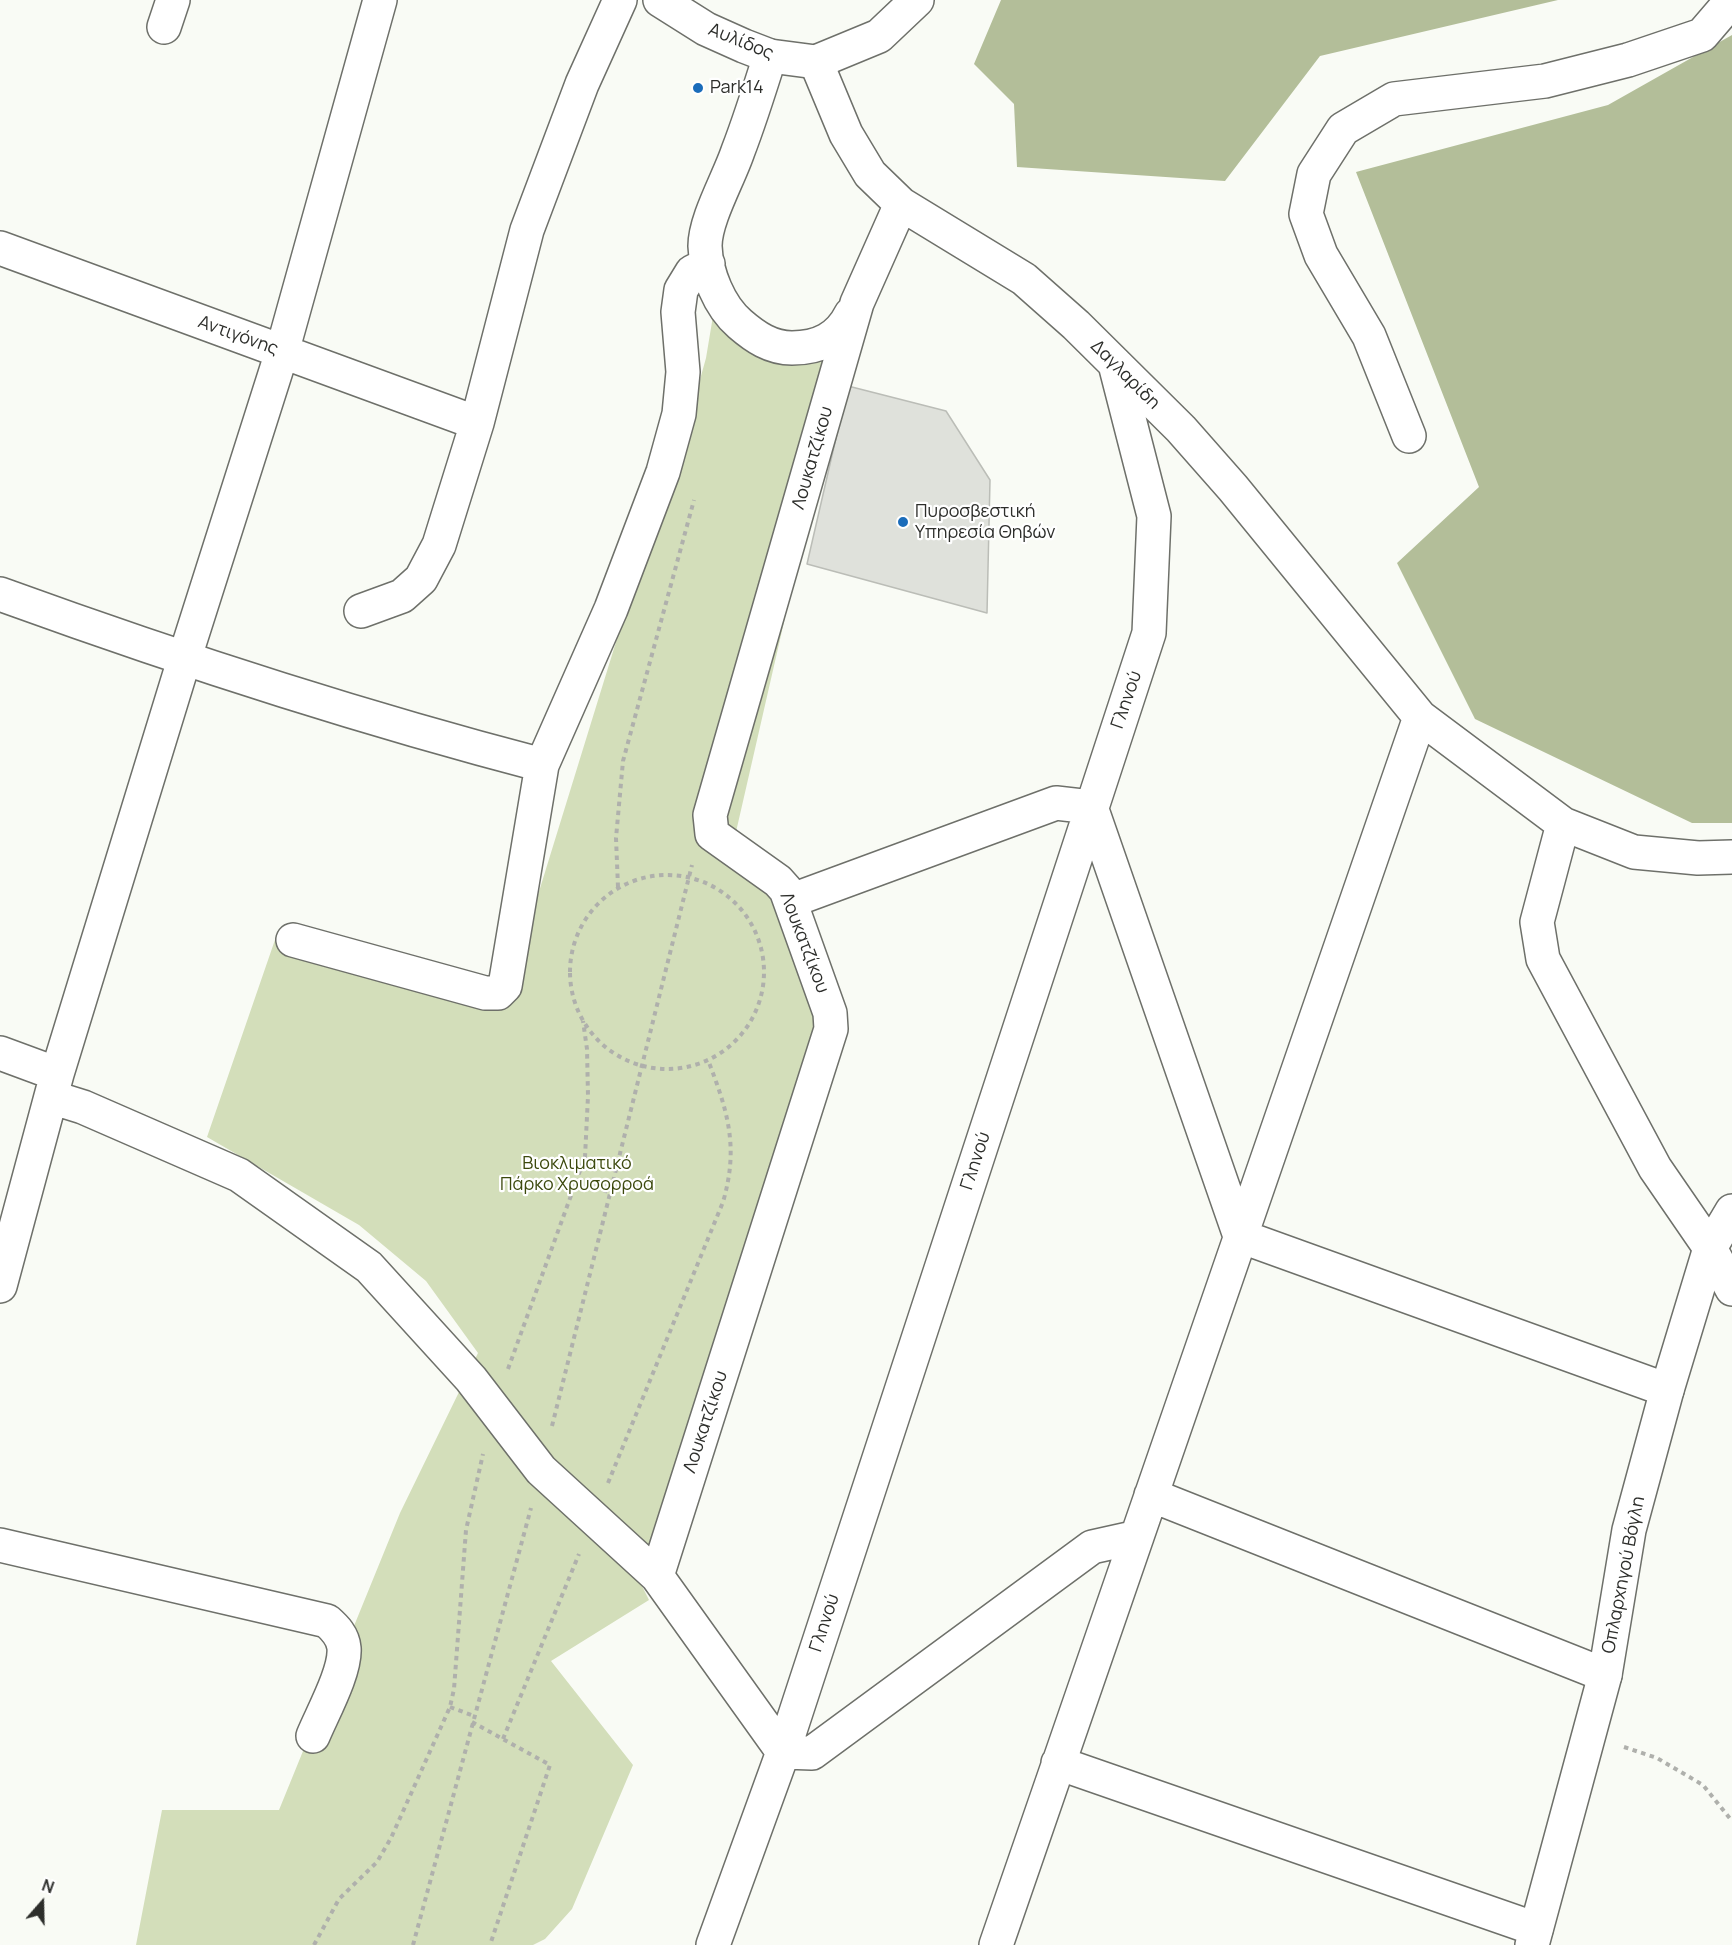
<!DOCTYPE html>
<html>
<head>
<meta charset="utf-8">
<style>
  body { margin:0 }
  #map { position:relative; width:1732px; height:1945px; overflow:hidden; background:#f9fbf5; font-family:Manrope,sans-serif }
  canvas { display:block }
  .north { position:absolute; left:12px; top:1873px; width:60px; height:60px; -webkit-text-stroke:4px #fff; paint-order:stroke; rotate:20deg; font-size:16px; font-weight:700; line-height:24px; text-align:center; color:#2d2e2b }
  .north::after { content:''; display:block; margin:auto; width:21px; height:27px; background:#2d2e2b; clip-path:polygon(50% 0,100% 100%,50% 72%,0 100%) }
</style>
</head>
<body>
<div id="map">
<canvas width="1732" height="1945"></canvas>
<div class="north">N</div>
</div>
<script>
const g = document.querySelector('canvas').getContext('2d');
g.lineJoin = 'round';
function fillPath(path, color) { g.fillStyle = color; g.fill(path, 'evenodd'); }
function trace(path, color, width, dash) { g.strokeStyle = color; g.lineWidth = width; g.lineCap = dash ? 'butt' : 'round'; g.setLineDash(dash || []); g.stroke(path); }
function drawText(font, color, halo, rows, align = 'center') {
  g.font = font + ' Manrope,sans-serif'; g.lineWidth = 4.5; g.setLineDash([]); g.textBaseline = 'middle'; g.strokeStyle = halo; g.fillStyle = color; for (const [text, x, y, turn = 0] of rows) {
    g.save(); g.translate(x, y); g.rotate((+turn || 0) * Math.PI / 180); g.textAlign = isNaN(turn) ? turn : align; if (halo) g.strokeText(text, 0, 0); g.fillText(text, 0, 0); g.restore();
  }
}
fillPath(new Path2D(`
  M712,297L783,348L857,303L733,845L771,895L819,1022L641,1584L649,1600L551,1661L633,1765L572,1909L545,1939L533,1945H136L162,1810H279L400,1513L478,1353L426,1281L359,1225L207,1137L277,934L504,1005L624,616L674,473L706,358L712,322Z`), '#d3deba');
fillPath(new Path2D(`
  M1001,0H1558L1320,56L1225,181L1017,167L1014,104L974,64Z
  M1732,35V823H1692L1475,719L1397,563L1479,487L1356,172L1608,105Z`), '#b3be99');
const building = new Path2D(`
  M848,386L946,411L990,480L987,613L807,564Z`);
fillPath(building, '#dfe1db');
trace(building, '#bbbdb7', 1.5);
const minor = new Path2D(`
  M164,27L173,0
  M770,56C760,88 750,120 738,151C729,178 705,219 705,246C706,273 719,306 740,324C755,337 771,348 792,348C819,348 839,338 851,314
  M816,62L846,134L870,174L901,204L1024,279L1076,325L1181,429L1233,488L1420,717L1563,824L1634,852L1698,858L1732,857
  M0,248L477,423
  M1409,436L1369,336L1321,255L1306,214L1314,174L1343,129L1394,99L1545,81L1628,60L1702,35L1732,0
  M0,594C179,659 358,717 542,765
  M361,611L402,596L421,579L439,545L477,423L527,230L582,84L620,0
  M1563,824L1537,922L1543,959L1655,1168L1710,1248L1732,1289
  M790,901L1056,803L1091,807L1240,1236L1667,1390
  M293,940L485,993H498L505,986L542,765L611,609L663,472L679,414L683,372L678,312L681,290L692,272L708,264
  M0,1053L57,1074
  M51,1097L83,1107L239,1175L369,1267L471,1379L541,1470L657,1576L783,1752
  M0,1286L57,1074L184,660L282,352L380,0
  M1151,1495L1605,1675
  M0,1545L327,1621C335,1628 343,1636 344,1648C346,1671 322,1714 313,1736
  M657,1576L831,1029L830,1013L786,890L778,881L712,834L710,815L857,303L901,204
  M783,1752L812,1753L1092,1547L1137,1537
  M1058,1763L1536,1929
  M713,1945L783,1752L1149,633L1154,516L1116,368
  M996,1945L1420,717`);
const secondary = new Path2D(`
  M660,0L706,29L744,46L770,56L816,62L879,36L917,0`);
const primary = new Path2D(`
  M1532,1945L1605,1675L1629,1530L1667,1390L1710,1248L1732,1211`);
trace(minor, '#6e706a', 36);
trace(secondary, '#6e706a', 36);
trace(primary, '#6e706a', 36);
trace(new Path2D(`
  M570 972a97 97 0 1 1 194 0a97 97 0 1 1-194 0Z
  M618,887L616,838L623,761L694,500
  M578,1180L611,1193
  M508,1369L585,1157L588,1096L587,1049L583,1021
  M552,1426L692,865
  M608,1483L723,1202C739,1147 728,1112 708,1060
  M450,1707L474,1716
  M472,1722L550,1765L490,1945
  M503,1739L579,1554
  M1624,1747L1657,1758L1703,1785L1732,1821
  M314,1945L339,1899L377,1862L391,1838L450,1707L454,1689L466,1530L483,1454
  M413,1945L531,1508`), '#afb0ac', 4, [4.5, 4.5]);
trace(minor, '#fff', 33);
trace(secondary, '#fff', 33);
trace(primary, '#fff', 33);
for (const [x, y, r, color] of [
  [698,88,6,"#1a6cba"],
  [903,522,6,"#1a6cba"]
]) { const dot = new Path2D(); dot.arc(x, y, r, 0, 2 * Math.PI); g.fillStyle = color; g.fill(dot); trace(dot, '#fff', 2); }
drawText('18px', '#2d2e2b', '#fff', [
  ["Αυλίδος",741,42,22],
  ["Αντιγόνης",238,336,20],
  ["Δαγλαρίδη",1125,375,45],
  ["Λουκατζίκου",813,458,-74],
  ["Γληνού",1127,700,-71],
  ["Λουκατζίκου",804,943,69],
  ["Γληνού",976,1161,-72],
  ["Λουκατζίκου",706,1422,-72],
  ["Οπλαρχηγού Βόγλη",1624,1575,-79],
  ["Γληνού",825,1623,-72]
]);
drawText('18px', '#2d2e2b', '#fff', [
  ["Park14",710,88],
  ["Πυροσβεστική",915,512],
  ["Υπηρεσία Θηβών",915,533]
], 'left');
drawText('18px', '#3c490d', '#fff', [
  ["Βιοκλιματικό",577,1164],
  ["Πάρκο Χρυσορροά",577,1185]
]);
</script>
</body>
</html>
